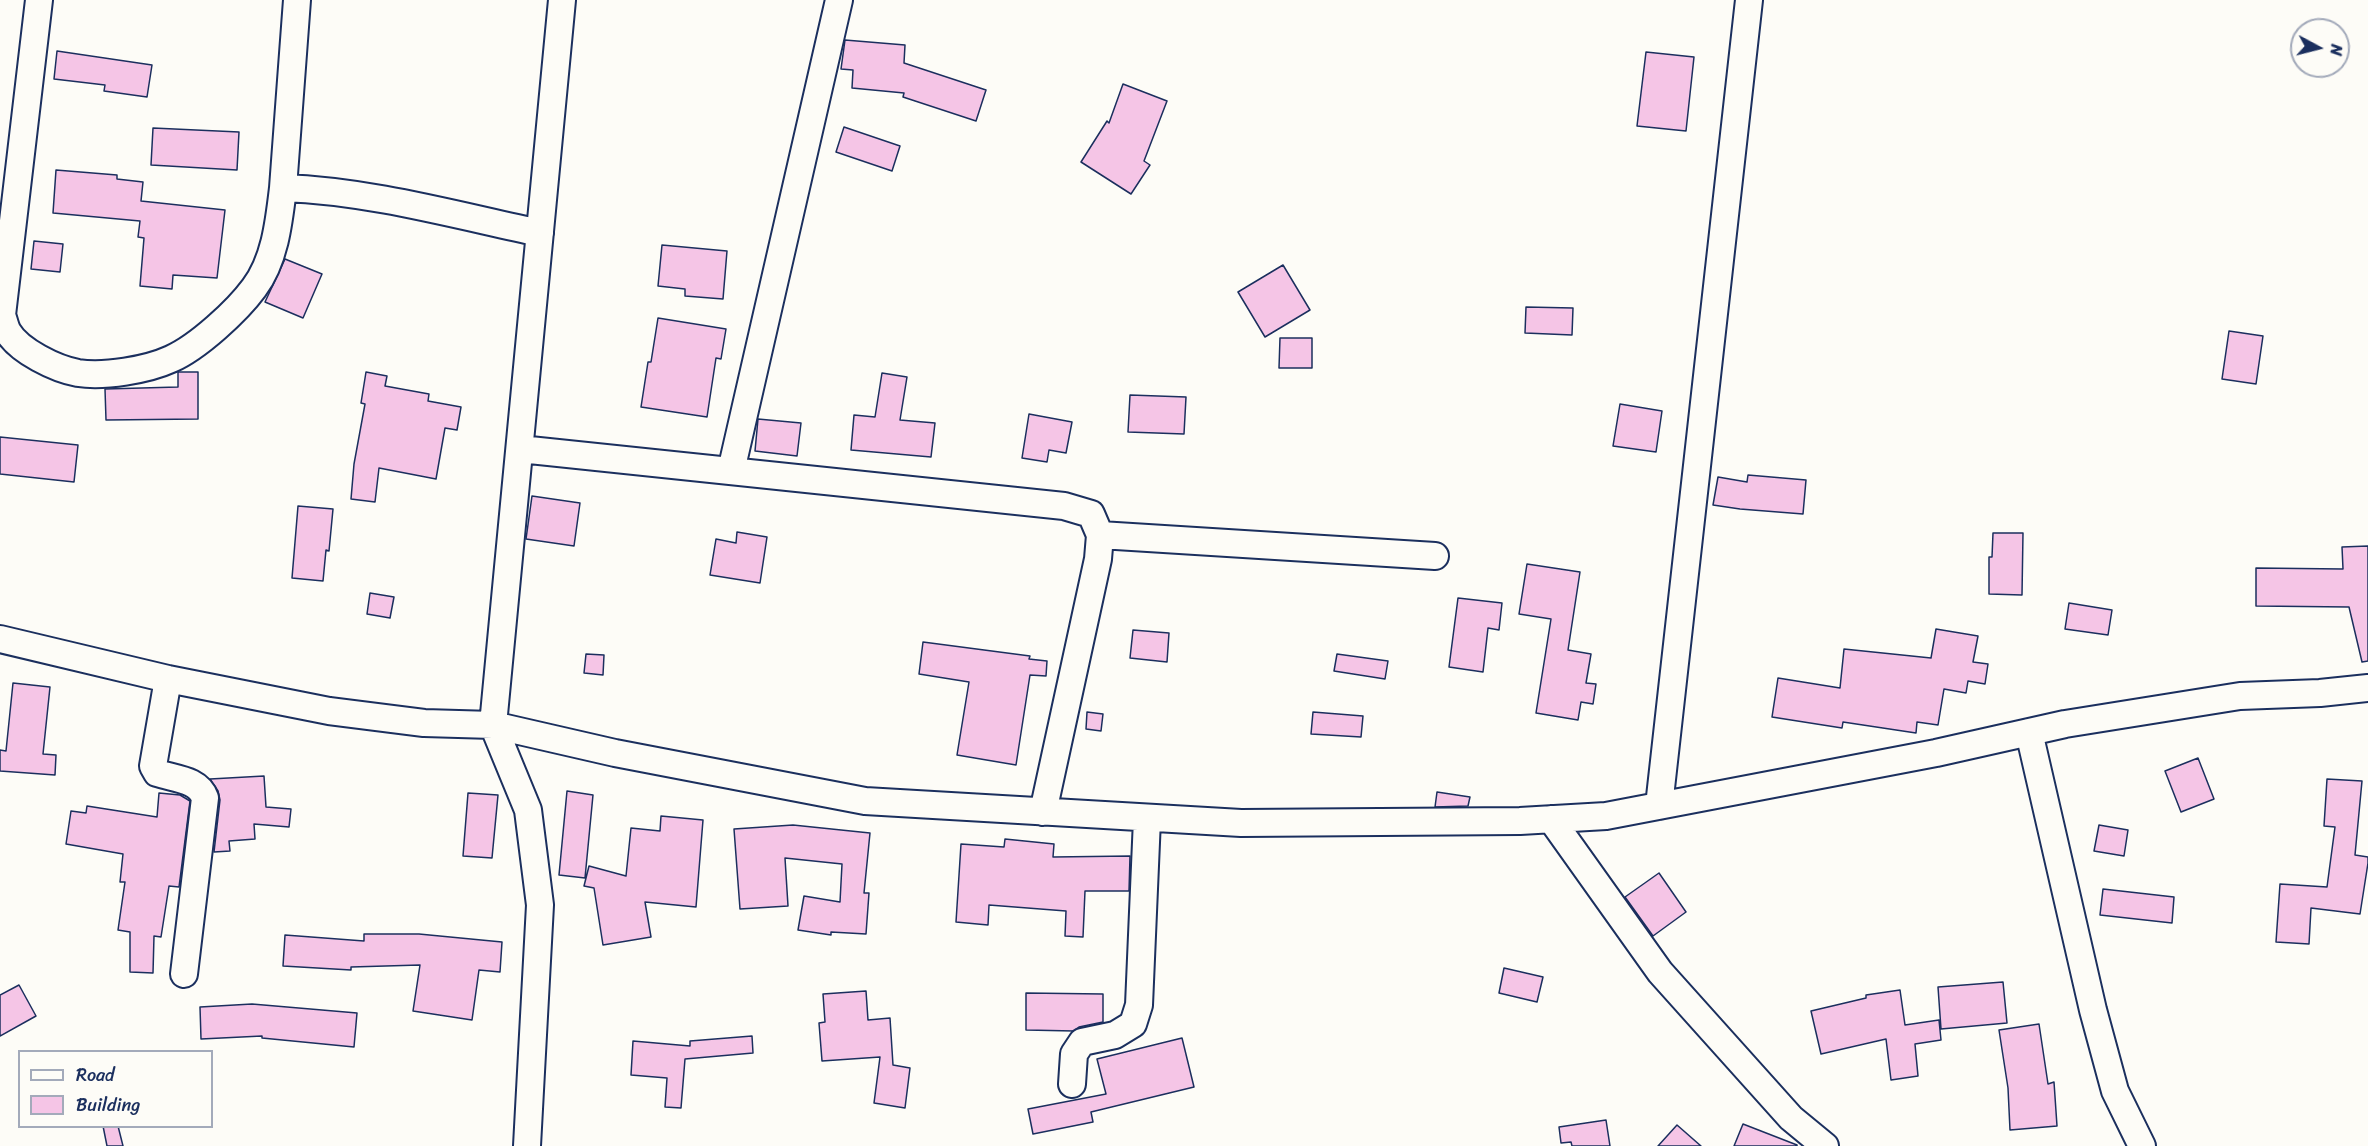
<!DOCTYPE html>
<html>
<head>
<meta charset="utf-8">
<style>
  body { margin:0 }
  #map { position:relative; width:2368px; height:1146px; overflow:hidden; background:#fdfcf7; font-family:Sriracha,sans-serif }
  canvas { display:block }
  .legend { position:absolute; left:18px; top:1050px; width:195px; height:78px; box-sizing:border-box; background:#fdfcf7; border:2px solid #a3aaba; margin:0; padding:8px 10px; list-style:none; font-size:18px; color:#1b2f5e }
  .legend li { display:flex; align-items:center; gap:12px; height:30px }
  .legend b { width:30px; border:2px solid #a3aaba }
  .north { position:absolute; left:2290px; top:18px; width:60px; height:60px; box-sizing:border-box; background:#fdfcf7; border:2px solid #a3aaba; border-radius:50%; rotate:97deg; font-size:16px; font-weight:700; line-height:24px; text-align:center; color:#1b2f5e }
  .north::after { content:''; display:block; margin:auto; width:21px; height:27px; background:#1b2f5e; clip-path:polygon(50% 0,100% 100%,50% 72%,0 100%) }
</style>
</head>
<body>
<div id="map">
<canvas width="2368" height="1146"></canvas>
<ul class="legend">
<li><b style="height:8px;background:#fdfcf7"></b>Road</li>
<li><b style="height:16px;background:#f5c5e6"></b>Building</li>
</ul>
<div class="north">N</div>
</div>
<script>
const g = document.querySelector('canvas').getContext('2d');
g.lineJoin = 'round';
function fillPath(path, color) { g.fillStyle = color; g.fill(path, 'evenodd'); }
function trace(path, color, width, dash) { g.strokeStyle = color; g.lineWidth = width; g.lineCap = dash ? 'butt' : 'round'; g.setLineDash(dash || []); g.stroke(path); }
const building = new Path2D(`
  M845,40L905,45L904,63L986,90L976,121L903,97L904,93L852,88L853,70L841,69Z
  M57,51L152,65L147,97L104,91L105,85L54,79Z
  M1646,52L1694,57L1686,131L1637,126Z
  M1123,84L1167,101L1144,161L1150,165L1131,194L1081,162L1107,121L1109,123Z
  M844,127L900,146L892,171L836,152Z
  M153,128L239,132L237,170L151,165Z
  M56,170L117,175V179L143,182L141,201L225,210L217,278L173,275L172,289L140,286L144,238L138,237L140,221L53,213Z
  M34,241L63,244L60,272L31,269Z
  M662,245L727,251L723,299L685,296V289L658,286Z
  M285,259L322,274L303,318L265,302Z
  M1283,265L1310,310L1265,337L1238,292Z
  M1526,307L1573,308L1572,335L1525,333Z
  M658,318L726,329L721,359L716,358L707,417L641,407L648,362H651Z
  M2229,331L2263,336L2256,384L2222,379Z
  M1280,338H1312V368H1279Z
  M178,372H198V419L106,420L105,389L178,387Z
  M366,372L387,376L385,386L429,394L428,401L461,407L457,430L445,428L436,479L379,468L375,502L351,499L354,464L365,404L361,403Z
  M882,373L907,377L900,420L935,423L931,457L851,450L854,415L875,417Z
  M1130,395L1186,397L1184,434L1128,432Z
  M1620,404L1662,411L1656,452L1613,446Z
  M1029,414L1072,422L1066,453L1049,450L1047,462L1022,458Z
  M758,419L801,423L797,456L755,451Z
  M0,437L78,445L74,482L0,474Z
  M1748,475L1806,480L1803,514L1740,509L1713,505L1718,477L1747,482Z
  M532,496L580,503L574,546L526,539Z
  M298,506L333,509L329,551L326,550L323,581L292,578Z
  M737,532L767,537L760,583L710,575L716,539L736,543Z
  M1993,533H2023L2022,595L1989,594V557H1992Z
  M2368,546V661L2362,662L2349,607L2256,606V568L2343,569L2342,547Z
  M1527,564L1580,572L1568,650L1591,654L1586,683L1596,684L1593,704L1581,702L1578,720L1536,713L1551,619L1519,614Z
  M370,593L394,597L390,618L367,614Z
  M1458,598L1502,603L1499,630L1488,628L1483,672L1449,667Z
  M2069,603L2112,610L2108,635L2065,629Z
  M1936,629L1978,636L1973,662L1988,664L1985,684L1968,681L1966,693L1944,689L1938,725L1917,722L1916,733L1843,722L1842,728L1772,717L1778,678L1840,688L1844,649L1931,658Z
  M1133,630L1169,633L1167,662L1130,658Z
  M923,642L1030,656L1029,659L1047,661L1046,676L1030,675L1016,765L957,755L969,682L919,674Z
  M586,654L604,655L603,675L584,673Z
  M1337,654L1388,661L1385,679L1334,671Z
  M13,683L50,687L43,754L56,755L55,775L0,771V750L6,751Z
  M1087,712L1103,714L1101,731L1086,729Z
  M1313,712L1363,716L1361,737L1311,734Z
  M2198,758L2214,799L2181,812L2165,771Z
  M264,776L266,807L291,809L289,827L254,824L255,839L229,841L230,851L214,852L220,800L218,791L210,779Z
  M2327,779L2362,781L2355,855L2368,857V863L2360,914L2311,908L2309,944L2276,942L2280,884L2327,887L2335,827L2324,826Z
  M567,791L593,795L585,878L559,875Z
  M1437,792L1470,797L1468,806L1435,807Z
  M159,793L180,795L190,801L179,887L169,886L161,937L154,936L153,973L130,972V932L118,930L125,882H120L123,854L66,844L71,811L86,813L87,806L157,817Z
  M468,793L498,795L492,858L463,856Z
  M661,816L703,820L696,907L645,902L651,937L603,945L594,888L584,886L589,866L626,876L631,828L660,831Z
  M793,825L870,833L864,893H869L866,934L831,932V935L798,930L804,896L840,902L842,864L785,858L788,906L740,909L734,829Z
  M2099,825L2128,830L2124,856L2094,851Z
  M1005,839L1054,844L1053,857L1130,856L1129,891H1085L1083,937L1065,936L1066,911L989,905L988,925L956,922L961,844L1004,847Z
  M1659,873L1686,912L1653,936L1625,897Z
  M2103,889L2174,897L2172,923L2100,915Z
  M364,934H419L502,942L500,972L479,970L472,1020L413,1011L420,965L351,967V970L283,966L285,935L364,941Z
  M1504,968L1543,977L1537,1002L1499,993Z
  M2003,982L2007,1023L1941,1029L1938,987Z
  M19,985L36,1016L0,1036V995Z
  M1900,990L1905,1025L1939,1020L1941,1040L1915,1044L1918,1076L1891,1080L1886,1039L1821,1054L1811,1011L1866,998V995Z
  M866,991L868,1020L890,1018L893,1065L910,1068L905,1108L874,1103L880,1057L822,1061L819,1023L825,1022L823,994Z
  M1026,993L1103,994V1022L1079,1027L1074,1031L1026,1030Z
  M252,1004L357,1013L354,1047L262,1038V1036L201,1039L200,1007Z
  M2039,1024L2048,1084L2054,1082L2057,1126L2010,1130L2008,1088L1999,1030Z
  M752,1036L753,1053L685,1059L681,1108L665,1107L667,1078L631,1075L633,1041L690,1046V1041Z
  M1182,1038L1194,1087L1091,1112L1093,1122L1033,1134L1028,1109L1106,1094L1097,1059Z
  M1606,1120L1610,1146H1572L1571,1142L1561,1143L1559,1127Z
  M1743,1124L1797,1145V1146H1734Z
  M1677,1125L1701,1146H1658Z
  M103,1126H118L123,1146H107Z`);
fillPath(building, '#f5c5e6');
trace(building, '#1b2f5e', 1.5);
const minor = new Path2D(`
  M297,0L283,188C370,191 455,215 540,233
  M0,315H2L39,0
  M2,315C4,320 5,327 8,332C19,351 56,369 78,373C104,377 147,370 171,359C198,347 237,311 254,288C275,260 279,222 283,188
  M520,449L1064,506L1091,514L1100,535L1098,559L1043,812
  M731,471L839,0
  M1100,535L1435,556
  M0,639L168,679L329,711L424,723L493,725L615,753L865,801L1241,823L1520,821L1606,816L1936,753L2065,724L2240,696L2320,693L2368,688
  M168,679L153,766L157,773C175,779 198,779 205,798L184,974
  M2029,732L2093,1010L2115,1091L2142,1146
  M1659,806L1749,0
  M1551,819L1660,972L1791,1118L1825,1146
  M1072,1084L1074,1054L1082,1042L1115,1035L1133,1024L1139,1005L1147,819
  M527,1146L540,905L528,810L493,725L562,0`);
trace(minor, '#1b2f5e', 30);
trace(minor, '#fdfcf7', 26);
</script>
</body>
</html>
